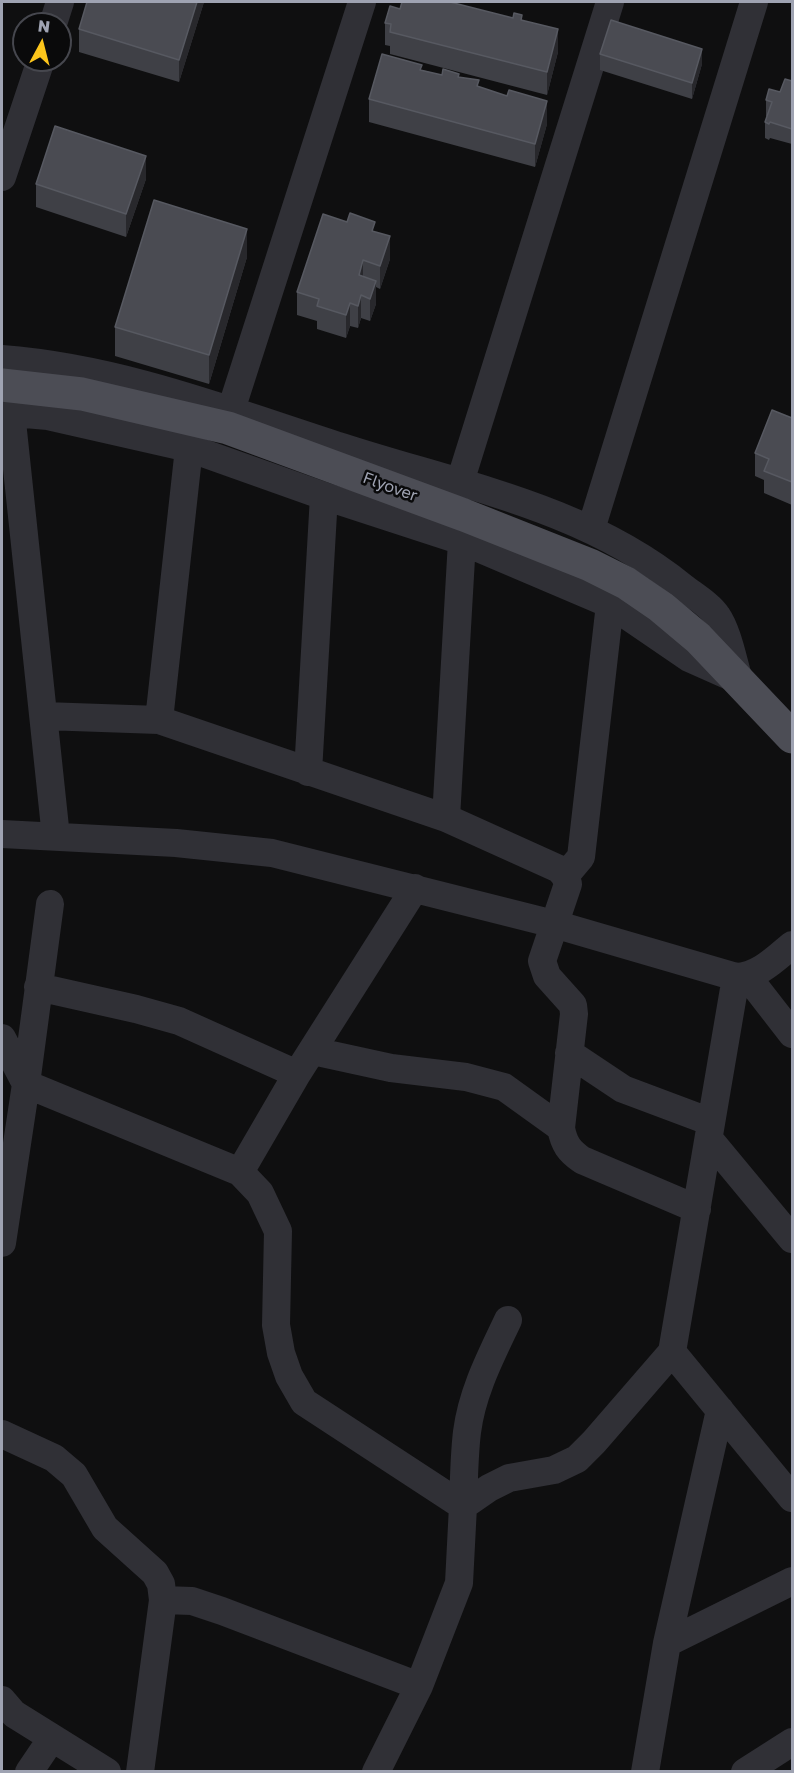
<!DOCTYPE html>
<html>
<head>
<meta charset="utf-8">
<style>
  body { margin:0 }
  #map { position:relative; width:794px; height:1773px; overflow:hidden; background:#0f0f10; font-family:"Golos Text",sans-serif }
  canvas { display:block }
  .frame { position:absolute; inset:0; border:3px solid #9fa3b2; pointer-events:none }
  .north { position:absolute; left:12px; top:12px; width:60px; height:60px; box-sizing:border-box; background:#0a0a0b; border:2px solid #46474e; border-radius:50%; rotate:7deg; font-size:16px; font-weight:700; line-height:24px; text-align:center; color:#9fa3b2 }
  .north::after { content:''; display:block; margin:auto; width:21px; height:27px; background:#fcc51b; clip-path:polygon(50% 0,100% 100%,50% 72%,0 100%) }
</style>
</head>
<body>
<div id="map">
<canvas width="794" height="1773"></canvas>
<div class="frame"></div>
<div class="north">N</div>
</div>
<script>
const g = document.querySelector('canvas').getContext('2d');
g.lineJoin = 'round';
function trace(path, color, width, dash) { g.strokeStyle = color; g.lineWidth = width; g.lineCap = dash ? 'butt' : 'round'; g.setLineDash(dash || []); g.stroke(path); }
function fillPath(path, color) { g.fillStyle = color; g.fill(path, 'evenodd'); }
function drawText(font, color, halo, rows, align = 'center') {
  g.font = font + ' "Golos Text",sans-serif'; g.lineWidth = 5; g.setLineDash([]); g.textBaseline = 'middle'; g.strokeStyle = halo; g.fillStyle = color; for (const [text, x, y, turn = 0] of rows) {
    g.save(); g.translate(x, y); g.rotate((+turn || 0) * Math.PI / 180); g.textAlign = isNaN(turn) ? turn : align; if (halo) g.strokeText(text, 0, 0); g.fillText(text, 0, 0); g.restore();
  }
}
trace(new Path2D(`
  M53,24L60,2
  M2,177L41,60
  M2,359C120,368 230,411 342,447C459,485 585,507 683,587C693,595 710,605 717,616C728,632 733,661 739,680
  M231,410L362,2
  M2,412L48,416L189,448L324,496L462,541L610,604L689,658L734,678
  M11,412L56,837
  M189,448L159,720L446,818L559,869L565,876L568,884L542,961L547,976L573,1005L574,1014L561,1128C564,1144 569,1151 582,1160L697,1209
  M460,482L610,2
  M591,529L754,2
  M44,716L159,720
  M308,772L324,496
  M446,818L462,541
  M2,834L176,843L272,853L554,924L736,977C759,976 775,959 792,945
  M565,876L581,857L610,604
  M747,976L792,1034
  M38,987L136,1009L179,1021L297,1074
  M2,1038L26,1084L240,1172L260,1193L278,1231L276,1325L281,1353L289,1376L304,1402L463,1506L459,1583L419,1686L376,1772
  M313,1051L391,1068L466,1077L504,1087L561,1128
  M569,1053L623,1089L711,1122
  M709,1139L792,1239
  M240,1172L297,1074L415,888
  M2,1243L26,1084L50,904
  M672,1352L792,1498
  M2,1434L54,1458L74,1475L105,1528L155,1573L161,1584L163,1600L140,1772
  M463,1506L489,1488L509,1478L554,1470L577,1459L594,1442L672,1352L736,977
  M463,1506C464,1482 464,1457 467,1432C472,1392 491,1356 508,1320
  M163,1600L192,1601L222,1611L419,1686
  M667,1643L792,1581
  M2,1700L14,1714L107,1772
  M29,1772L52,1738
  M645,1772L667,1643L720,1410
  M745,1772L792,1742`), '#303036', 28);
trace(new Path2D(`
  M2,385L82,394L228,428L464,515L590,565L626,583L661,607L698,638L792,737`), '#4c4d55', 33);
fillPath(new Path2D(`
  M204,2L179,82L79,52V29Z
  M400,9L522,20L558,52L547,95L390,54V46L385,45V23Z
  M600,54L702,64L692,99L600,70Z
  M422,70L442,75L459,77L479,87L507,96L547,124L535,167L369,122V99Z
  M792,81V144L770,138L769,140L765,138V122L767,116H766V100L780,92Z
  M146,179L126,237L36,207V184Z
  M375,232L390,259L380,289L376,287V304L370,321L361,318L358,328L350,326L346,338L317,329V321L297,315V292Z
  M247,257L209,384L115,356V327Z
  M792,418V505L764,493V480L755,476V453Z`), '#3f4046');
fillPath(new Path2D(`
  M197,2H204L179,82V60Z
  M558,29V52L547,95V72Z
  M702,49V64L692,99V83Z
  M547,101V124L535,167V144Z
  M146,156V179L126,237V214Z
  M247,229V257L209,384V355Z
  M390,236V259L380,289V266Z
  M363,260V283L359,275Z
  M376,281V304L370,321V299Z
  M361,295V318L358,328V306Z
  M350,303V326L346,338V315Z`), '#28282c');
const building = new Path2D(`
  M87,2H197L179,60L79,29Z
  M402,2H450L513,18L514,13L522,15L521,20L558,29L547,72L390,32L391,24L385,23L390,6L400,9Z
  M611,20L702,49L692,83L600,54Z
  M382,54L422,65L420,70L442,75L443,69L459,74L458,77L479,80L477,86L507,96L509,90L547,101L535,144L369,99Z
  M785,79L792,81V129L770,122L769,124L765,122L772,102L766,100L769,89L780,92Z
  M55,126L146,156L126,214L36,184Z
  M154,200L247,229L209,355L115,327Z
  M350,213L375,222L372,231L390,236L380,266L363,260L359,275L376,281L370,299L361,295L358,306L350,303L346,315L317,306L319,299L297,292L323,214L347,222Z
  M772,410L792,418V482L764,471L769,459L755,453Z`);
fillPath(building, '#4a4b52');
trace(building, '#575961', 1.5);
drawText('16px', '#9fa3b2', '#0a0a0b', [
  ["Flyover",390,487,20]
]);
</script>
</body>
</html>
